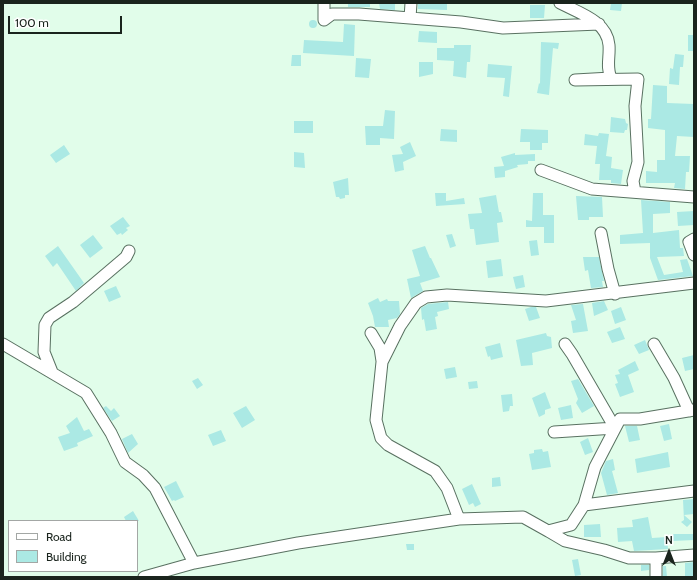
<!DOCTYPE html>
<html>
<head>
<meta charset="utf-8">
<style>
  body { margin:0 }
  #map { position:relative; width:697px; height:580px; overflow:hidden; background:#e1fdea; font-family:Cabin,sans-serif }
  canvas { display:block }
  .frame { position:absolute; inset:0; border:4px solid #1a241d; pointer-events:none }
  .legend { position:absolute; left:8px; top:520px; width:130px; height:52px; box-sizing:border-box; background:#fff; border:1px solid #a3a7a5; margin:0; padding:5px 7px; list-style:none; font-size:12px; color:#1a241d }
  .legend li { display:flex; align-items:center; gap:8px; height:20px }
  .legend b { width:20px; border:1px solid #a3a7a5 }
  .north { position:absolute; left:649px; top:532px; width:40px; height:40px; -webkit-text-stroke:3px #fff; paint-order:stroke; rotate:0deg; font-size:11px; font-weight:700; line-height:16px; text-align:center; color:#1a241d }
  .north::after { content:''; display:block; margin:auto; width:14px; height:18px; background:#1a241d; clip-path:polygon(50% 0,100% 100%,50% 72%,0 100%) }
  .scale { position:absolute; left:8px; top:16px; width:114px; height:18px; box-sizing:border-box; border:2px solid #1a241d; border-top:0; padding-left:5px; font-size:12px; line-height:14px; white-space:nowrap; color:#1a241d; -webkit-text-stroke:3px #fff; paint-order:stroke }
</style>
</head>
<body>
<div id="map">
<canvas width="697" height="580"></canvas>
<div class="frame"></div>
<ul class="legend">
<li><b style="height:5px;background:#fff"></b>Road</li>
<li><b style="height:11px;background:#abe9e4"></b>Building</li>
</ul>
<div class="north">N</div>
<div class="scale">100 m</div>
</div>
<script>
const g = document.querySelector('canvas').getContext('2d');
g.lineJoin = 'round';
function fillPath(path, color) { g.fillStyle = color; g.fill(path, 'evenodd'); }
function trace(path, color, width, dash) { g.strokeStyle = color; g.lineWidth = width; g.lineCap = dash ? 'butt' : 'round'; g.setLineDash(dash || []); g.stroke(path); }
fillPath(new Path2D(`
  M348,3H370V7H348Z
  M379,3H395V10L380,9Z
  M418,3H447V10L418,9Z
  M611,3H622L621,11L610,10Z
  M530,5H545L544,18H530Z
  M309 24a4 4 0 1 1 8 0a4 4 0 1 1-8 0Z
  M344,24L355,25L354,56L303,53L304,40L343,42Z
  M419,31L437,32V43L418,42Z
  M688,35H694V51H688Z
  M541,42L559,43L558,49L553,48L549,95L537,93L539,83L540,84Z
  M454,45H471L470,62H467L466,78L453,76L454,61L437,60V48H454Z
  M675,54L684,55L683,67H680L679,85L669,84L670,68L673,69Z
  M292,55H301V66H291Z
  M356,58L371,59L369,78L355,77Z
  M419,62H433V74L419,77Z
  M488,64L512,66L509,97L503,96L505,78L487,77Z
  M653,85L667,86V103L694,104V137L677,136L675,156H690L689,172H686L685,189L674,188L675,183H646V171L657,172V160H665V130L648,128V119H651Z
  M385,110L395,111L394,139L380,138V145H366L365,126H383Z
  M611,117L625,119L626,123L628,124L627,130H625L624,133L610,132Z
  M294,121H313V133H294Z
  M441,129L457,130V142L440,141Z
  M521,129L548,130V143H542V150H530V142H520Z
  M599,133L609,134L606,156L612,157L611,168L623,170L621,184L611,183V180H599L600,164H595L597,146L584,145L585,134L598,136Z
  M410,142L416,156L403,162L404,170L395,172L392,155L403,154L400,147Z
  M64,145L70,154L56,163L50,155Z
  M294,152L304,153L305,168L294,167Z
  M515,153V155L535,154V161H528V164L517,165L518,167L505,171V177L495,178L494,167L504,166L501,157Z
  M348,178L349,195H345V198L340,199L339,197H336L333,182Z
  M435,193H446V201L464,198L465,204L436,206Z
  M533,193H543V215H554V243H544V227H526V220L532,221Z
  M496,195L499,212H501L503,222L497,223L499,242L476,245L474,229H470L468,214L482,213L479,198Z
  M576,196L602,197L603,217H589V220H578Z
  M641,200L670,202V213L653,214V233L679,230L680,248H683L684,256L657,257L664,275L683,272L680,260L687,259L693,276L658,280L650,258V243L620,244V235L643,233Z
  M694,211V225L678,226L677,212Z
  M123,217L130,226L126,228L128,230L122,235L121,233L117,235L110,226Z
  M452,234L456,246L450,248L446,235Z
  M93,235L103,248L90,258L80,245Z
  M537,240L539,255L531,256L529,241Z
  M58,246L84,283L76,291L57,263L53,267L45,256Z
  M425,246L430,258H431L440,277L420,283L423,291L411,298L407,279L420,276L412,250Z
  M583,257H599L604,281H602L603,287L591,288L588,270L585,271Z
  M501,259L503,276L488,278L486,261Z
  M523,275L525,287L516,289L513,277Z
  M116,286L121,297L109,302L104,291Z
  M378,298L380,302L387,299L388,301H399L400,314L397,318L388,320L389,327H375L373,316L368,303Z
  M604,301L608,310L594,316L592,303Z
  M448,302L449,309L437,312L438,316L435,317L437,329L426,331L424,319L422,320L421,308L428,304Z
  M583,304L588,331L573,333L571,321L576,320L571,305Z
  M531,307H536L540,318L529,321L525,309Z
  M621,307L626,320L615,324L611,311Z
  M620,327L625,339L612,343L607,332Z
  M546,333L547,336L551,337L552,348L532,353L533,365L521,366L516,340Z
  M645,340L649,350L639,354L634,345Z
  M500,343L503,357L491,360L490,356L488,357L485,347Z
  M694,355V369L685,371L682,358Z
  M635,361L639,370L628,375L634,392L620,397L615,384L618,383L615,375L620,374L618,370Z
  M455,367L457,377L446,379L444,369Z
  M198,378L203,385L197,389L192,381Z
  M578,379L594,406L582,413L576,403L578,399L571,381Z
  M477,381L478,388L469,389L468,382Z
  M545,392L551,408L545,410V414L539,417L532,398Z
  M512,394L513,406H510L509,411L503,412L501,395Z
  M571,405L573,418L561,420L558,408Z
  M106,406L111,411L114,408L120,416L112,421L103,408Z
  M246,406L255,420L242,428L233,413Z
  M77,417L84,431L89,429L93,436L77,443L78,446L64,451L58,437L70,433L66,426Z
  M669,424L672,439L664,441L660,426Z
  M625,426H637L640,440L629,442Z
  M221,430L226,441L213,446L208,435Z
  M132,434L138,444L128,453L122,439Z
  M588,438L593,452L585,455L580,442Z
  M542,449L543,452L548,451L551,467L532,470L529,454L534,453V450Z
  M668,452L670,467L637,473L635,459Z
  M613,459L615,470L612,471L618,493L607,495L601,473L606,461Z
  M500,477L501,486L492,487V478Z
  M176,481L184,497L175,501L174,500L172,501L164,487Z
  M472,484L481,504L475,507L473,503L469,505L462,489Z
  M694,499V514L684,515L692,522L687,527L681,522L684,520L683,500Z
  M133,511L139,521H126L124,517Z
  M648,517L652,538L667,537L668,549L634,551L632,541L618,542L617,528L633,527L632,520Z
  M600,524L601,537H584V525Z
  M673,534H694V540L673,541Z
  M406,544H414V550H407Z
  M578,559L581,575L575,576L572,560Z
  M694,562V576H685V563Z
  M641,565H649V570L641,571Z
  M663,566H666L667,577H663Z`), '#abe9e4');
const minor = new Path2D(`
  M324,3V20
  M560,3C579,13 607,21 609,45C610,57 606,67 611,78L575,80L638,79L635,106L638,162L633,181L635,192
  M410,18L411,3
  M324,20L332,14H359L461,22L503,28L599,24
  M541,170L592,189L694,197
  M601,233L608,269L615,294
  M694,239L689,242L694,255
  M371,333L380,348L382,361
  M3,344L86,393L111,433L125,462L143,475L155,488L194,563
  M654,344L674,378L689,411
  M52,372L44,352L45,325L49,318L73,302L126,257L129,251
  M554,432L615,428L572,354L565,344
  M584,505L595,467L620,419H640L694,410
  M459,519L447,488L435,471L388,445L381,438L376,420L382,362L400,326L416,303L426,297L447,295L546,301L694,283
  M548,531L565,541L604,550L629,558H656L694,555
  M656,558V577
  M144,577L194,563L298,543L459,519L523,517L548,531L571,525L584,505L694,491`);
trace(minor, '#597161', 13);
trace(minor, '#fff', 11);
</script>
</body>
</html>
